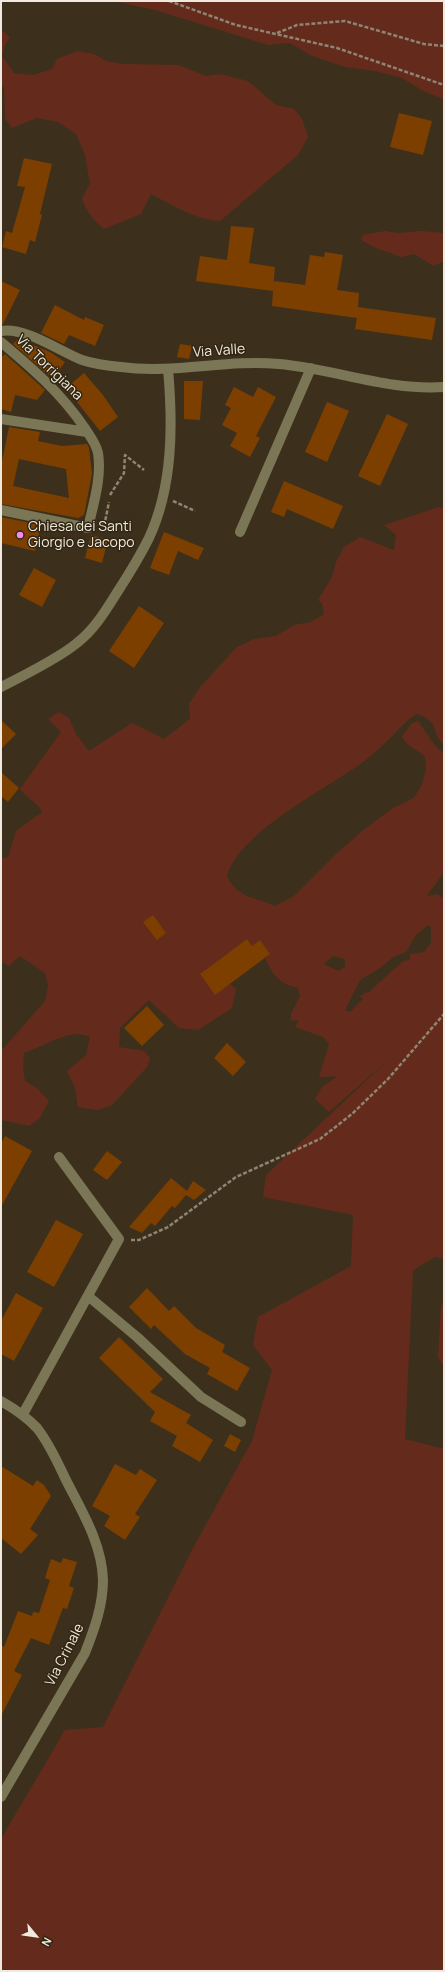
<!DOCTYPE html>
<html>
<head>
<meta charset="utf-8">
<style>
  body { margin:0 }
  #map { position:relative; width:445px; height:1972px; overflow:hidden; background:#3c301c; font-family:Manrope,sans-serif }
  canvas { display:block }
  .frame { position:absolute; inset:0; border:2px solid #f0e9dd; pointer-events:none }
  .north { position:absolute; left:16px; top:1916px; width:40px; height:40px; -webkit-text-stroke:3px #312612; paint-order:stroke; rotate:119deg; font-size:11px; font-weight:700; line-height:16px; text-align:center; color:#f0e9dd }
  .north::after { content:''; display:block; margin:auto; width:14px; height:18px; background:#f0e9dd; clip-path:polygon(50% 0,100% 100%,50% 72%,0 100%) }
</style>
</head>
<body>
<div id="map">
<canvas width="445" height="1972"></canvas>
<div class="frame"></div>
<div class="north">N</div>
</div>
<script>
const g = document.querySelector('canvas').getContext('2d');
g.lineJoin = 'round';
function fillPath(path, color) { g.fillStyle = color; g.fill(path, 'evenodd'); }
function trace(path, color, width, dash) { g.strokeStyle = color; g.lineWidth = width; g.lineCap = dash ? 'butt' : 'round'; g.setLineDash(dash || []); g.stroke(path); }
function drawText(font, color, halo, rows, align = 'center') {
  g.font = font + ' Manrope,sans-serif'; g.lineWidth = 3; g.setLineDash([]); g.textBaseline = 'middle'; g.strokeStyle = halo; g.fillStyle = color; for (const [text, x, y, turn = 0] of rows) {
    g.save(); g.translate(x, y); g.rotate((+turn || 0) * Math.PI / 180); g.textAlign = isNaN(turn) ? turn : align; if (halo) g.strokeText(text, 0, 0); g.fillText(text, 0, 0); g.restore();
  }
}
fillPath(new Path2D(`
  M113,1H444V99L425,92L402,78L375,71L345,67L310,55L290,43L268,45L155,10Z
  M1,30L10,37L4,47L2,56L14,73L33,75L52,69L57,59L77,51L94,54L106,61L122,64L178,65L206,76L219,74L248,81L276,105L294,109L302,119L308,137L298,155L220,221C194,219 174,206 151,194L141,214L104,229C93,220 86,211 82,198L90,184L85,155L76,134L58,122L37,118L12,128L5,119L4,87L1,86Z
  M385,231L398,233L421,231L444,233V261L434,266L414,254L401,257L376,248L361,240L363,235Z
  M439,507L444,508V745C430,732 441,722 417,714L410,718C395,732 380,750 363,762C325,790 240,831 227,876C237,898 255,897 275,906L294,896L337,853L366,828L393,808L414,798L422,784L426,770L425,757C418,749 406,747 402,736L412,723L418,721L434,744L444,754V872L427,896L437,894L444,899V1260L442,1258L435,1257L413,1270L405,1439L444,1449V1971H1V1839L65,1730L103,1727L193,1548L252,1441L272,1370L253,1345L258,1317L351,1266L353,1215L263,1197L266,1175L388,1060L329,1112L315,1099L322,1087L338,1076L319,1077L329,1044L323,1037L295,1027L299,1020L291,1021V1014L300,996L298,988C278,983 274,976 265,958L270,954L260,940L252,946L247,939L200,974L215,994L230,984L236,989L232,1008L198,1030L179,1028L149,1000L120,1028L119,1047L144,1051L150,1058L147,1067L112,1105L97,1110L78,1107L75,1088L67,1071L86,1055L90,1037C70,1027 44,1047 24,1053L23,1067L25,1081L38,1089L49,1101L39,1119L29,1126L1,1120V1051L45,1001L48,986L45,973L20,956L9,966L2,962L1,858L8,857L16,831L42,812C37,801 27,799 20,789L61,732L48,719L59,712L69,718L76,734L89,751L132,723L164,739L190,719L189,704L201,686L237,647L254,639L276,636L294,625L311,622L324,614L322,603L318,600L332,577L336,562L344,547L360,537L394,550L396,535L384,525ZM428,925L431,928V943L424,952L410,954V960L403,961L370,991L360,996L363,999L350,1012L345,1010L360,980L377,970L395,956L406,952L415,936ZM333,956L345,959V967L338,971L324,964Z
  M444,1300V1367L438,1357L441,1308Z`), '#642b1d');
fillPath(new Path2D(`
  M399,113L432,121L423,155L390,147Z
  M24,158L52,164L40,214L42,215L35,242L30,240L26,254L2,247L6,231L12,233L25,187L17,186Z
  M231,226L254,228L249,263L275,267L273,290L274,281L305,285L310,255L324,257L325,252L343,255L337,290L359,293L358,307L436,318L432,340L355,329L357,318L272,306L273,291L196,281L200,256L227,260Z
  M1,281L20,290L3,324H1Z
  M55,305L84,320L85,317L104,325L95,346L69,335L64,344L41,333Z
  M18,339L50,352L65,362L53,379L13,344Z
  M180,344L192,346L189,359L177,357Z
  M5,354L45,390L37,400L15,395L11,412L1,409V358Z
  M84,373L103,395L118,417L100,431L66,388Z
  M184,381H203L200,420L184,419Z
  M234,387L253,397L258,387L276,397L256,436L260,438L250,457L230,446L237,433L222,425L231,408L225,405Z
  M327,402L349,411L327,462L305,452Z
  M387,414L408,424L380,486L358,476Z
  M9,427L40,432L38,441L62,446L87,444L89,448L92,474L84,515L78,518L1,504V466ZM19,459L66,469L69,498L13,486Z
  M284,481L343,506L333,529L287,509L284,517L271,512Z
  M1,517L41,525L35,551L1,543Z
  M164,532L204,548L198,560L178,551L169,575L150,568Z
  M91,535L108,540L102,563L85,558Z
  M34,568L56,580L42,607L19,595Z
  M139,606L164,623L134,668L109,651Z
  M1,720L16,734L1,749Z
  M1,772L19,788L8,802L1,796Z
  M153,915L166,933L157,940L143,922Z
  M247,939L252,946L260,940L270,954L215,995L200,974Z
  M147,1006L164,1025L142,1046L124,1028Z
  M227,1043L246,1062L233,1076L214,1058Z
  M5,1136L32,1151L1,1207V1144Z
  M107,1151L122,1162L107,1180L93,1170Z
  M171,1178L187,1191L193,1181L206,1190L194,1200L186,1195L175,1208L172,1206L155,1226L151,1223L142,1233L129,1227Z
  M56,1220L83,1234L54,1287L27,1272Z
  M147,1288L169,1311L174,1306L196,1328L225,1345L222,1352L250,1368L237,1391L207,1374L210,1368L185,1354L154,1325L151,1329L129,1307Z
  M16,1293L43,1308L14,1361L1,1354V1321Z
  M119,1337L163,1379L150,1392L191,1415L186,1423L213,1440L200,1462L172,1446L177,1436L150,1421L155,1412L99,1358Z
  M230,1434L241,1440L235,1452L224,1446Z
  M115,1464L136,1475L140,1469L157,1480L135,1514L140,1517L125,1540L104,1526L110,1516L92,1506Z
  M1,1466L33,1486L37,1480L44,1485L51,1496L30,1529L38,1535L21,1554L1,1538Z
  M63,1558L77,1562L69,1586L74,1588L67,1609L63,1608L49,1645L31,1638L14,1671L22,1675L1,1716V1645L4,1647L18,1611L32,1616L33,1612L39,1613L50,1580L45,1578L51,1559L61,1563Z`), '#7c3f00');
trace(new Path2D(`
  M169,1L236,25L337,48L444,85
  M277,33L297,25L345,21L424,44L444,46
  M110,495L124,473L125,455L144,470
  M173,501L195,511
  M102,525L105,522L109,502
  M131,1240H139L168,1227L236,1177L320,1139L352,1114L388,1079L444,1014`), '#8f8575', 2.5, [4, 2]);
trace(new Path2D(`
  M1,331C26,327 59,351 82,360C94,364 109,366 121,367C174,374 227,359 279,364C335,369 388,391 444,387
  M1,342C32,368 61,393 84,427C89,435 96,443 98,453C102,478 93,505 88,528L1,510
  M1,419L87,432
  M240,532L311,368
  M1,687C23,676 59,658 77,643C95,629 106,610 118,591C129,574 140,556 149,538C173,486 173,425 168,369
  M88,1296L137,1337L201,1397L241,1422
  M1,1401C15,1409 26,1416 37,1428C49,1443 57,1461 65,1478C81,1510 102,1543 103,1580C103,1606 94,1630 85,1653L1,1797
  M23,1414L119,1239L59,1157`), '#7b7756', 10);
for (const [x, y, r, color] of [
  [20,535,4,"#f38af1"]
]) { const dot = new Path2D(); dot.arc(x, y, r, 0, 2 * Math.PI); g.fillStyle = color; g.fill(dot); trace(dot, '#312612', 1.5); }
drawText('14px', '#f0e9dd', '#312612', [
  ["Via Valle",219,351,-4],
  ["Via Torrigiana",49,368,44],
  ["Via Crinale",65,1655,-63]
]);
drawText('14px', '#f0e9dd', '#312612', [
  ["Chiesa dei Santi",28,527],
  ["Giorgio e Jacopo",28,543]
], 'left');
</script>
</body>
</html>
